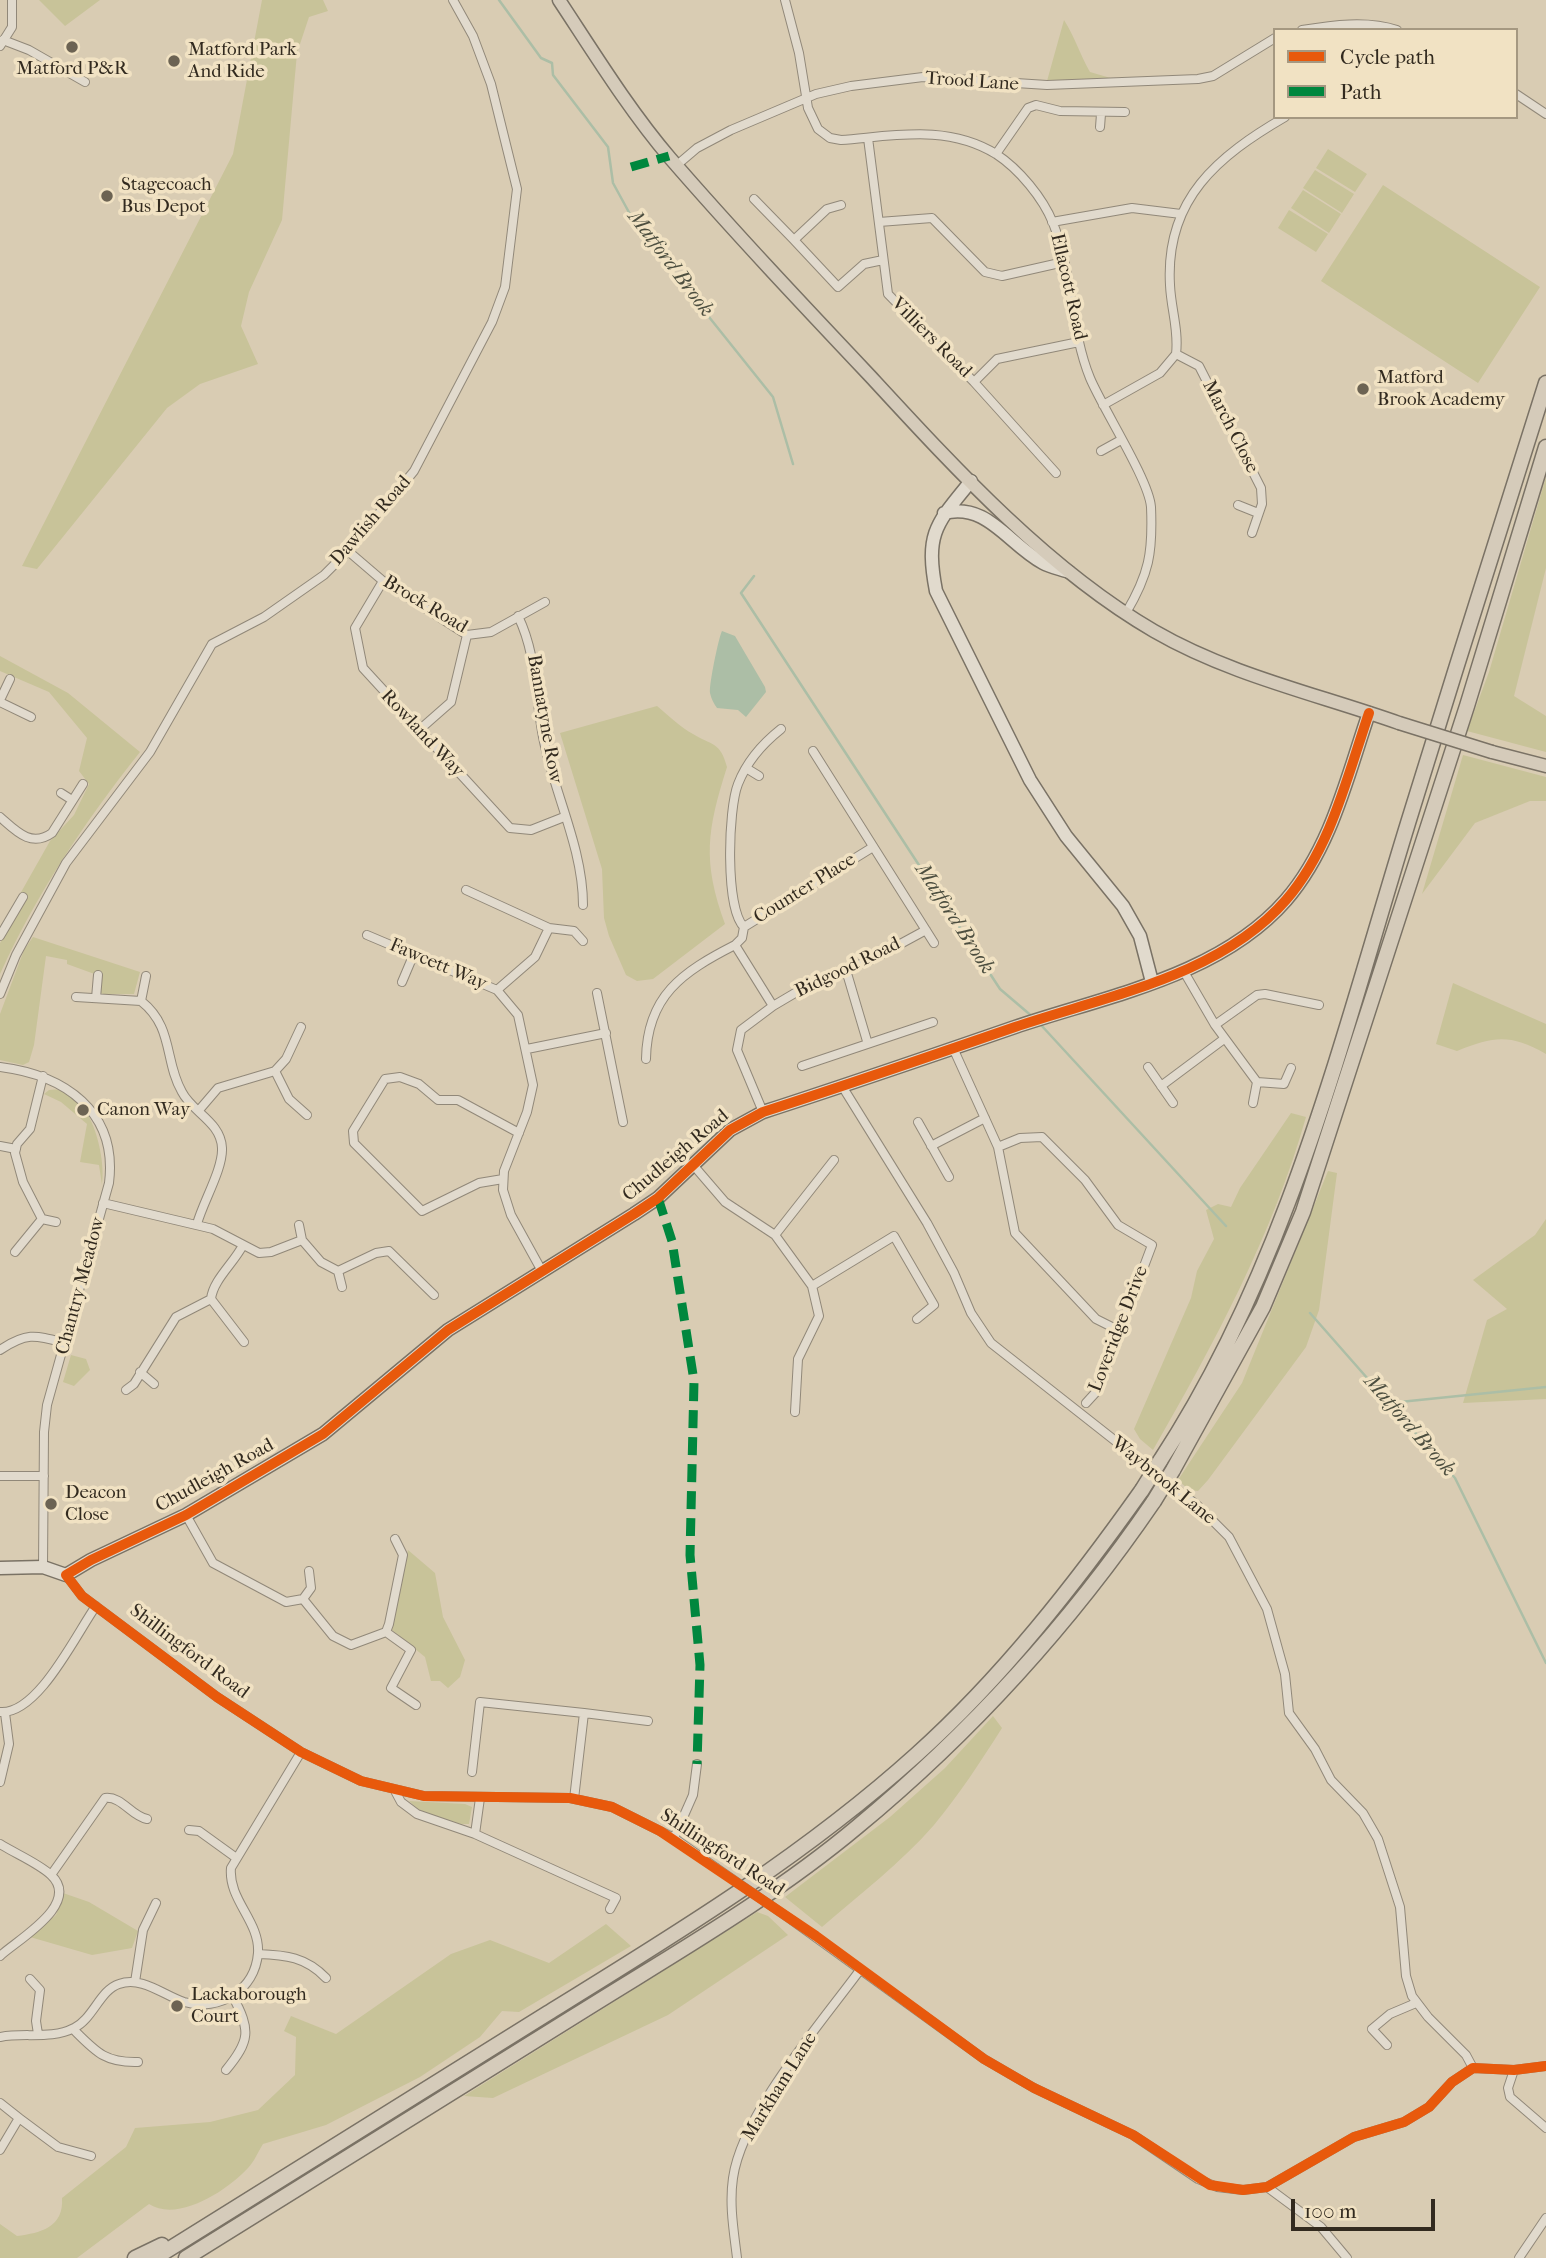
<!DOCTYPE html>
<html>
<head>
<meta charset="utf-8">
<style>
  body { margin:0 }
  #map { position:relative; width:1546px; height:2258px; overflow:hidden; background:#d9ccb3; font-family:"IM FELL French Canon",serif }
  canvas { display:block }
  .legend { position:absolute; left:1273px; top:28px; width:245px; height:91px; box-sizing:border-box; background:#f1e2c3; border:2px solid #a59881; margin:0; padding:9px 12px; list-style:none; font-size:21px; color:#322a1f }
  .legend li { display:flex; align-items:center; gap:14px; height:35px }
  .legend b { width:35px; border:2px solid #a59881 }
  .scale { position:absolute; left:1291px; top:2199px; width:144px; height:32px; box-sizing:border-box; border:4px solid #322a1f; border-top:0; padding-left:9px; font-size:21px; line-height:24px; white-space:nowrap; color:#322a1f; -webkit-text-stroke:5px #f1e2c3; paint-order:stroke }
</style>
</head>
<body>
<div id="map">
<canvas width="1546" height="2258"></canvas>
<ul class="legend">
<li><b style="height:9px;background:#e8590c"></b>Cycle path</li>
<li><b style="height:9px;background:#00873e"></b>Path</li>
</ul>
<div class="scale">100 m</div>
</div>
<script>
const g = document.querySelector('canvas').getContext('2d');
g.lineJoin = 'round';
function fillPath(path, color) { g.fillStyle = color; g.fill(path, 'evenodd'); }
function trace(path, color, width, dash) { g.strokeStyle = color; g.lineWidth = width; g.lineCap = dash ? 'butt' : 'round'; g.setLineDash(dash || []); g.stroke(path); }
function drawText(font, color, halo, rows, align = 'center') {
  g.font = font + ' "IM FELL French Canon",serif'; g.lineWidth = 7; g.setLineDash([]); g.textBaseline = 'middle'; g.strokeStyle = halo; g.fillStyle = color; for (const [text, x, y, turn = 0] of rows) {
    g.save(); g.translate(x, y); g.rotate((+turn || 0) * Math.PI / 180); g.textAlign = isNaN(turn) ? turn : align; if (halo) g.strokeText(text, 0, 0); g.fillText(text, 0, 0); g.restore();
  }
}
fillPath(new Path2D(`
  M39,0H100L65,26Z
  M262,0H323L328,11L309,17L297,53L282,220L249,292L241,326L258,364L200,384L167,408L37,569L22,566L233,154Z
  M1064,20C1075,37 1080,55 1090,72L1114,79L1047,81Z
  M1328,149L1367,174L1355,192L1316,168Z
  M1315,170L1354,194L1342,213L1303,188Z
  M1383,185L1540,287L1478,383L1321,281Z
  M1303,190L1341,214L1329,233L1291,208Z
  M1289,210L1328,234L1316,252L1278,228Z
  M1546,477V568L1514,696L1546,716V752L1467,731L1489,672Z
  M0,656L68,693L140,752C85,821 37,893 0,974V943L25,902L20,894L50,841L74,815L89,784L79,771L87,738L49,692L0,671Z
  M657,706C668,715 680,727 693,734C712,746 720,741 727,767C707,830 702,861 725,924L653,979L637,981L626,975L609,936L604,918L602,869L560,733Z
  M1463,755L1546,777V801H1530L1475,823L1422,894Z
  M33,937L140,972L134,994H103L99,992L100,976L67,964V960L46,956L34,1045L29,1062L23,1065L0,1060V1014L24,950Z
  M1453,983L1546,1024V1054C1510,1034 1495,1036 1457,1051L1436,1044Z
  M49,1090C89,1082 107,1156 102,1185L99,1165L80,1162L87,1124L61,1102L44,1094Z
  M1291,1113L1306,1117C1273,1234 1214,1344 1153,1450L1140,1439L1134,1429L1191,1298L1197,1271L1214,1239L1206,1210L1218,1204L1231,1207L1240,1188Z
  M1328,1171L1337,1173L1319,1310L1306,1347L1208,1480L1198,1491L1189,1490L1178,1480L1242,1383Z
  M1546,1219V1399L1463,1403L1487,1320L1507,1309L1473,1280L1535,1235Z
  M71,1355L86,1359L90,1370L74,1386L63,1382Z
  M408,1550L435,1573L443,1617L465,1660L460,1677L448,1688L440,1681H431L425,1657L392,1630Z
  M993,1716L1002,1728C981,1761 959,1795 934,1825C901,1863 860,1894 822,1927L785,1897L890,1817L945,1768Z
  M409,1801L465,1804L472,1807L469,1824C449,1825 423,1816 409,1801Z
  M63,1893L89,1902L138,1931L132,1948L92,1955L30,1937L56,1915Z
  M757,1912L768,1916L788,1935L668,2015L493,2098L464,2096Z
  M606,1924L631,1946L519,2012L502,2011L480,2037L420,2077L326,2125L263,2144C258,2152 254,2162 248,2168C228,2190 178,2223 149,2204L77,2258H0V2224L17,2236C41,2233 64,2227 62,2198L126,2147L135,2128L210,2122L258,2110L295,2075L296,2037L284,2031L291,2016L336,2034L451,1954L490,1940L549,1963Z`), '#c8c399');
fillPath(new Path2D(`
  M722,631L735,636L765,687L766,692L746,717L738,710L717,708C714,704 711,698 710,693C709,684 719,636 722,631Z`), '#acbea6');
trace(new Path2D(`
  M499,0L541,58L552,63L553,75L608,147L613,183L637,227L773,397L793,464
  M754,576L741,593L1000,989L1034,1018
  M1041,1025L1226,1226
  M1310,1313L1455,1478L1546,1663
  M1390,1403L1546,1387`), '#acbea6', 2.5);
const street = new Path2D(`
  M785,0L799,53L808,108L818,129L830,138L841,140C894,136 947,124 996,154C1019,169 1043,198 1053,223C1073,273 1070,329 1090,378C1103,409 1149,480 1151,507C1153,553 1149,574 1126,613
  M1302,30C1332,25 1367,20 1397,30
  M3,40L29,50L85,82
  M0,46L12,27V0
  M1516,94L1546,114
  M1100,127L1101,114
  M868,138L888,294L974,382L997,359L1079,342
  M996,154L1028,108L1036,105L1060,111L1125,112
  M677,165L697,148L731,130L816,94L851,86L923,77L1047,85L1198,79L1213,76L1275,38
  M754,199L794,240L827,209L841,205
  M879,222L932,218L985,272L1002,276L1064,262
  M1052,222L1132,208L1181,214
  M794,240L838,287L864,264L883,260
  M1176,354L1199,366L1261,488L1262,504L1252,533
  M974,382L1056,473
  M1103,405L1160,373L1176,354C1179,330 1171,309 1170,285C1165,199 1218,156 1285,117
  M1101,451L1121,440
  M1238,505L1258,513
  M348,551L383,581L467,635L491,632L545,602
  M383,581L355,628L363,668L510,828L531,830L564,817
  M518,616C537,655 535,696 543,737C554,793 583,848 583,905
  M0,700L10,679
  M0,702L31,717
  M418,731L451,702L467,635
  M813,751L934,943
  M746,768L759,776
  M61,793L72,800
  M0,817C16,831 31,848 52,833L83,784
  M466,890L549,928L574,931L583,941
  M744,927C725,909 728,809 738,784C747,761 762,744 781,729
  M367,935L497,990L518,1015L533,1085L527,1112L504,1171L503,1190L511,1215L543,1273
  M0,936L23,897
  M846,970L867,1041
  M1183,970L1215,1025L1257,1082
  M146,976L141,1001C174,1027 164,1061 182,1092C192,1112 221,1122 222,1148C223,1169 203,1202 197,1224
  M402,982L413,956
  M497,990L535,957L549,928
  M597,993L623,1122
  M0,994L16,955L66,863L150,752L212,644L264,617L324,575L348,551L414,471L492,322L505,287L517,189L491,84L473,36L453,0
  M76,997L141,1001
  M96,998L98,975
  M773,1006L735,945L742,938L744,927L873,847
  M1215,1025L1257,995L1265,994L1319,1005
  M953,1048L998,1147L1015,1233L1096,1319L1118,1330
  M527,1049L606,1033
  M646,1059C647,996 682,972 735,945
  M802,1066L933,1022
  M0,1067C64,1075 118,1111 109,1183L47,1405L44,1432L43,1567
  M1148,1067L1173,1103
  M275,1071L289,1099L307,1115
  M842,1086L927,1223L954,1273L971,1313L991,1343L1198,1506L1229,1537L1267,1609L1285,1674L1289,1713L1315,1749L1331,1780L1363,1813L1378,1839L1400,1907L1406,1976L1412,1996L1428,2017L1466,2055L1473,2068
  M1161,1086L1224,1039
  M1253,1103L1257,1082L1284,1084L1291,1068
  M200,1109L218,1088L275,1071L286,1059L301,1027
  M763,1112L737,1050L741,1030L773,1006L817,980L869,961L926,930
  M918,1122L949,1177
  M0,1146L16,1149
  M931,1146L985,1118
  M998,1147L1020,1138L1042,1137L1085,1180L1118,1225L1152,1245L1097,1391L1086,1403
  M694,1166L725,1202L775,1235L812,1286L819,1316L798,1359L795,1412
  M503,1179L479,1183L422,1211L354,1143L353,1131L385,1079L400,1077L419,1084L438,1100H458L519,1133
  M103,1203L213,1229L259,1253L271,1252L302,1240L321,1262L338,1271L376,1253L389,1251L434,1295
  M42,1219L56,1222
  M299,1225L302,1240
  M775,1235L834,1160
  M15,1252L42,1219L23,1182L15,1153L17,1144L30,1129L43,1076
  M338,1271L342,1287
  M812,1286L894,1236L934,1305L917,1319
  M211,1299C213,1280 234,1263 243,1245
  M211,1299L244,1342
  M0,1350C27,1332 35,1335 65,1343
  M140,1372L154,1384
  M126,1390L134,1384L176,1317L211,1299
  M0,1476H44
  M186,1515L213,1563L286,1602L303,1599L333,1636L351,1645L386,1632L389,1624L403,1555L395,1539
  M66,1575L82,1596L217,1697L301,1752L361,1781L424,1796L570,1798L612,1807L674,1838L715,1867
  M303,1599L311,1588L309,1571
  M386,1632L411,1650L391,1688L416,1705
  M0,1712C38,1715 76,1634 96,1606
  M584,1713L648,1721
  M472,1772L480,1702L584,1713L574,1799
  M0,1782L9,1744L5,1713
  M394,1789L401,1802L417,1814L475,1834L616,1898L610,1909
  M189,1830L199,1831L235,1857
  M475,1834L480,1798
  M674,1838L693,1795L697,1764
  M0,1844C16,1854 38,1863 51,1875C82,1904 17,1940 0,1956
  M51,1875L105,1798C122,1796 131,1816 147,1819
  M793,1921L984,2059L1034,2088L1133,2135L1198,2179L1217,2187L1243,2190L1267,2187L1354,2137L1404,2122L1429,2107L1452,2082L1473,2068L1514,2070L1546,2066
  M258,1954C286,1955 306,1957 326,1978
  M30,1979L40,1990L36,2021L38,2034
  M135,1982L143,1930L156,1903
  M73,2029C96,2052 105,2063 138,2062
  M0,2037C24,2032 51,2040 74,2028C93,2019 100,1990 119,1984C142,1976 163,1995 184,2002C220,2012 255,1990 258,1953C260,1921 228,1900 231,1868L301,1752
  M1387,2045L1372,2029L1390,2014L1416,2003
  M226,2070C250,2041 251,2030 233,1997
  M1514,2070L1508,2088L1510,2097L1546,2128
  M0,2103L19,2118L0,2150
  M19,2118L58,2147L91,2156
  M1267,2187L1321,2227L1347,2258
  M737,2258C734,2232 729,2205 733,2178C742,2114 821,2023 860,1970
  M1519,2258L1546,2218`);
const secondary = new Path2D(`
  M971,481C936,524 925,533 936,591L1030,780L1066,836L1123,906L1140,936L1152,982
  M944,513C987,502 1008,544 1043,563C1050,567 1061,569 1069,572
  M0,1568L43,1567L66,1575L91,1560L186,1515L323,1434L448,1330L634,1214L658,1198L730,1130L763,1112C847,1085 931,1056 1015,1027C1106,996 1220,976 1286,900C1331,848 1347,777 1369,713`);
const primary = new Path2D(`
  M559,0C594,53 629,110 670,158C735,233 803,305 871,377C954,467 1047,569 1154,631C1230,675 1317,694 1399,723
  M1492,752L1546,766`);
const highway = new Path2D(`
  M1160,1461C1287,1268 1341,1041 1408,823C1453,676 1500,530 1546,383
  M1173,1470L1263,1307L1303,1212L1467,706L1546,447
  M135,2258L162,2245
  M155,2258C286,2175 417,2094 548,2013C676,1934 804,1856 916,1755C1002,1678 1076,1583 1142,1490
  M186,2258C317,2177 447,2095 578,2014C672,1955 771,1899 857,1827C972,1732 1070,1624 1154,1501`);
trace(street, '#918879', 10);
trace(secondary, '#7a7265', 15);
trace(primary, '#7a7265', 15);
trace(highway, '#7a7265', 17);
trace(street, '#e1dacd', 8);
trace(secondary, '#e1dacd', 12);
trace(primary, '#d5cbba', 12);
trace(highway, '#d5cbba', 14);
const streetBridge = new Path2D(`
  M715,1867L793,1921`);
const primaryBridge = new Path2D(`
  M1399,723L1492,752`);
const highwayBridge = new Path2D(`
  M1142,1490L1160,1461
  M1154,1501L1173,1470`);
trace(streetBridge, '#918879', 10, []);
trace(primaryBridge, '#7a7265', 15, []);
trace(highwayBridge, '#7a7265', 17, []);
trace(streetBridge, '#e1dacd', 8);
trace(primaryBridge, '#d5cbba', 12);
trace(highwayBridge, '#d5cbba', 14);
trace(new Path2D(`
  M631,167L669,156
  M658,1198L672,1241L694,1381L690,1555L700,1665L697,1764`), '#00873e', 9, [18, 9]);
trace(new Path2D(`
  M1369,713C1347,777 1331,848 1286,900C1220,976 1106,996 1015,1027C931,1056 847,1085 763,1112L730,1130L658,1198L634,1214L448,1330L323,1434L186,1515L91,1560L66,1575L82,1596L217,1697L301,1752L361,1781L424,1796L570,1798L612,1807L660,1831L816,1936L984,2059L1034,2088L1133,2135L1210,2185L1243,2190L1267,2187L1354,2137L1404,2122L1429,2107L1452,2082L1473,2068L1514,2070L1546,2066`), '#e8590c', 10);
for (const [x, y, r, color] of [
  [72,47,7,"#6c6353"],
  [174,61,7,"#6c6353"],
  [107,196,7,"#6c6353"],
  [1363,389,7,"#6c6353"],
  [83,1110,7,"#6c6353"],
  [51,1504,7,"#6c6353"],
  [177,2006,7,"#6c6353"]
]) { const dot = new Path2D(); dot.arc(x, y, r, 0, 2 * Math.PI); g.fillStyle = color; g.fill(dot); trace(dot, '#f1e2c3', 2.5); }
drawText('19px', '#322a1f', '#f1e2c3', [
  ["Matford Park",188,50],
  ["And Ride",188,72],
  ["Matford P&R",72,69,"center"],
  ["Stagecoach",121,185],
  ["Bus Depot",121,207],
  ["Matford",1377,378],
  ["Brook Academy",1377,400],
  ["Canon Way",97,1110],
  ["Deacon",65,1493],
  ["Close",65,1515],
  ["Lackaborough",191,1995],
  ["Court",191,2017]
], 'left');
drawText('19px', '#322a1f', '#f1e2c3', [
  ["Trood Lane",972,82,4],
  ["Ellacott Road",1068,287,77],
  ["Villiers Road",931,338,45],
  ["March Close",1230,427,63],
  ["Dawlish Road",371,521,-49],
  ["Brock Road",425,605,31],
  ["Bannatyne Row",544,719,80],
  ["Rowland Way",422,734,47],
  ["Counter Place",805,889,-32],
  ["Fawcett Way",438,965,23],
  ["Bidgood Road",848,968,-26],
  ["Chudleigh Road",676,1156,-40],
  ["Chantry Meadow",81,1286,-75],
  ["Loveridge Drive",1119,1329,-69],
  ["Chudleigh Road",215,1476,-29],
  ["Waybrook Lane",1163,1481,39],
  ["Shillingford Road",189,1652,37],
  ["Shillingford Road",722,1853,33],
  ["Markham Lane",780,2087,-58]
]);
drawText('italic 21px', '#4c4e3f', '#f1e2c3', [
  ["Matford Brook",670,264,53],
  ["Matford Brook",954,919,57],
  ["Matford Brook",1409,1426,49]
]);
</script>
</body>
</html>
